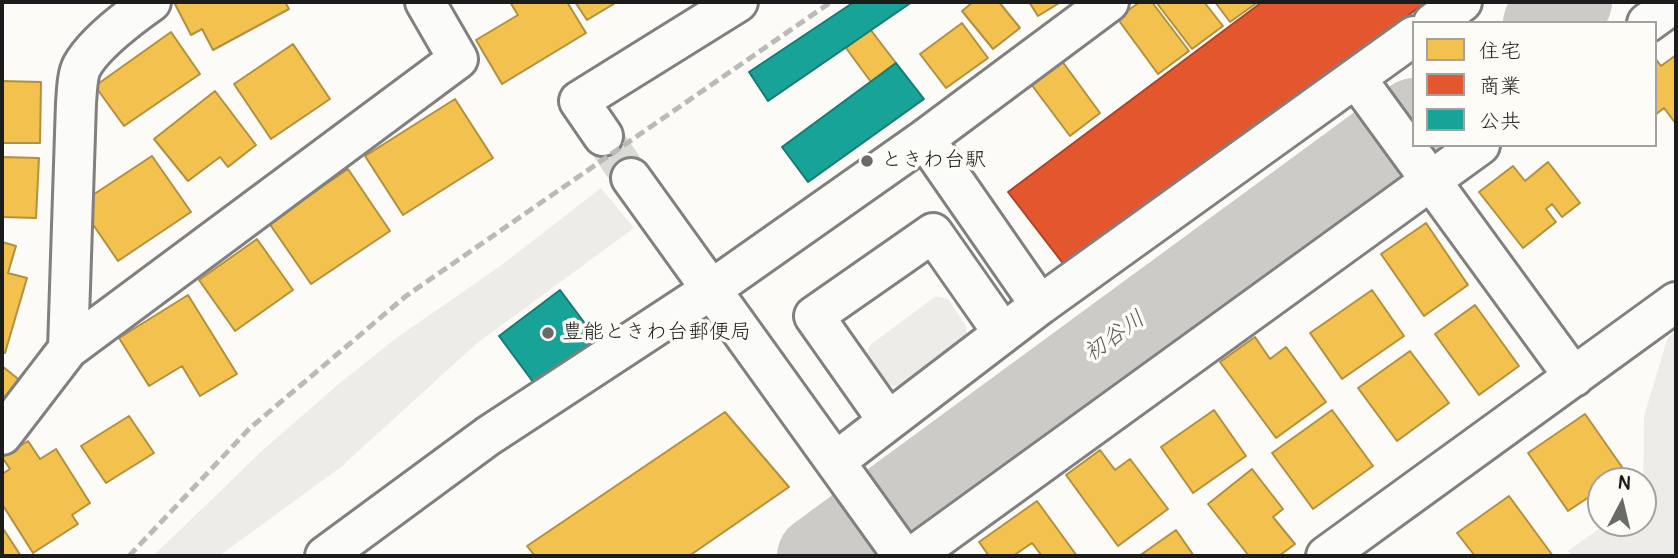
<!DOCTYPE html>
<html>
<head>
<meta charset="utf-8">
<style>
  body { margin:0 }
  #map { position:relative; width:1678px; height:558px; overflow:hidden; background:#fcfbf8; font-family:Pangolin,"Klee One",sans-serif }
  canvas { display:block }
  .frame { position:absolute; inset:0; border:4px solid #1c1c1c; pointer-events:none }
  .legend { position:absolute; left:1412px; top:21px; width:245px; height:126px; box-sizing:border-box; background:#fdfcf7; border:2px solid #a3a29f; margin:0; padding:9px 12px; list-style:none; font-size:21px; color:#1c1c1c }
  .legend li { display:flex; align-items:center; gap:14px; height:35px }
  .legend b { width:35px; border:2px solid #a3a29f }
  .north { position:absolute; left:1587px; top:467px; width:70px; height:70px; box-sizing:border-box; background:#fdfcf7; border:2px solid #a3a29f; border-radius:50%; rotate:7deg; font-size:19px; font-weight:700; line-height:28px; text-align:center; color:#1c1c1c }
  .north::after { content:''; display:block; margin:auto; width:24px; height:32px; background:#6a6a69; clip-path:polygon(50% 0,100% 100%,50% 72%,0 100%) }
</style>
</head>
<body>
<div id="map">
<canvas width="1678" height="558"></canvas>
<div class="frame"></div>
<ul class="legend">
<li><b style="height:19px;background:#f2c14e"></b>住宅</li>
<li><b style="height:19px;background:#e4572e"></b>商業</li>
<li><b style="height:19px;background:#17a398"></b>公共</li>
</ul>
<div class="north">N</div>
</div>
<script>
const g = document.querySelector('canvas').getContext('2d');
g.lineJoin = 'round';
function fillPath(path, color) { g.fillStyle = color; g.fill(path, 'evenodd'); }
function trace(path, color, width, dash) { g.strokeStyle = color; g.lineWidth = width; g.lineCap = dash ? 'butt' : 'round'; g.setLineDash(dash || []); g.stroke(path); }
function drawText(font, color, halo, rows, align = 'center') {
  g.font = font + ' Pangolin,"Klee One",sans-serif'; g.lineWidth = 7; g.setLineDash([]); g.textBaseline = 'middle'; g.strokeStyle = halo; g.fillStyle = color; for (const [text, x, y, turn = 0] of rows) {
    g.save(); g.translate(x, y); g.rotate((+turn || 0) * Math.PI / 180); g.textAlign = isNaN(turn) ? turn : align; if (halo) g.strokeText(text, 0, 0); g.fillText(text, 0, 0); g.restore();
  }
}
fillPath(new Path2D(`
  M601,188L634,228L476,344L341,467L219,556H153L264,449L341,382L395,339L503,264Z
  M936,296L948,299L966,326L967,336L901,385C885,391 876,369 867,357L870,345Z
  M1676,332V556H1572L1568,551L1607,523H1643L1644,416L1668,337Z`), '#edece8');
const homes = new Path2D(`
  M179,2H285L289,9L213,50L202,29L191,35L175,4Z
  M510,2H567L586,33L502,84L476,40L518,15Z
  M575,2H617L587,20Z
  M973,2H999L1020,28L993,49L962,11Z
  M1029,2H1061L1038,16Z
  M1140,2H1152L1189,51L1158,74L1117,18Z
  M1156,2H1204L1223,26L1192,49Z
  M1215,2H1258L1230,22Z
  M962,23L988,58L946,88L920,54Z
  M870,29L896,63L871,82L846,48Z
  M171,32L200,74L124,126L95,86Z
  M293,44L330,99L271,139L234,84Z
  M1676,55V124L1664,108L1655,115V58L1661,66Z
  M1059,57L1100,113L1070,136L1028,80Z
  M2,81L41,82L40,143H2Z
  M215,91L256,145L228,167L220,157L188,181L154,139Z
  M455,99L493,158L403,215L365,156Z
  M152,156L191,212L118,261L79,204Z
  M2,157L39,158L36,218L2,217Z
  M1548,162L1580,203L1562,217L1552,204L1546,209L1556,222L1523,248L1479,192L1513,166L1525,181Z
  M348,169L390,231L311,284L269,223Z
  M1426,223L1468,285L1424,316L1381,254Z
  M257,239L293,290L235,331L199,280Z
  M2,242L16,246L8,273L27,278L5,353L2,352Z
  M1372,290L1404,336L1342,379L1310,333Z
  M188,295L237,374L200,396L182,366L149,386L119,338Z
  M1475,305L1519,366L1479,395L1435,334Z
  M1255,337L1270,359L1286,347L1326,402L1276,438L1220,362Z
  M1410,351L1449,403L1397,441L1358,388Z
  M2,366L22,382L2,406Z
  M1214,410L1246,456L1193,493L1161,447Z
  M1332,410L1373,466L1313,509L1272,453Z
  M725,412L789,487L689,556H535L527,546Z
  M1585,414L1622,467L1611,475L1614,480L1601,481V489L1568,511L1528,453Z
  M129,416L154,453L106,483L81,446Z
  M28,441L40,459L56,449L90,503L72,515L78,524L33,553L2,504V474L10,469L2,457Z
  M1100,450L1115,470L1130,459L1168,509L1118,546L1066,475Z
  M1252,469L1283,509L1273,517L1295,544L1279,556H1249L1208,504Z
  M1509,496L1553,556H1475L1457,533Z
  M1037,501L1077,556H1042L1032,543L1013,556H989L979,542Z
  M2,527L21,556H2Z
  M1176,530L1194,556H1139Z`);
fillPath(homes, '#f2c14e');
trace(homes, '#b2903f', 2);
const shops = new Path2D(`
  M1262,2H1426L1068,270L1008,192Z`);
fillPath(shops, '#e4572e');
trace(shops, '#a84529', 2);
const public = new Path2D(`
  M854,2H912L768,101L749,72Z
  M896,63L924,99L808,182L782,147Z
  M560,290L598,341L536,386L499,336Z`);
fillPath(public, '#17a398');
trace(public, '#187a73', 2);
trace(new Path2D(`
  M1543,23L1572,2
  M817,556L1414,118`), '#cccbc7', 80);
trace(new Path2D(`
  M603,136L631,178`), '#dadad7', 38, [38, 19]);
const minor = new Path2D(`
  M1433,23L1462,2
  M1647,23L1676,2
  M1356,78L1574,377
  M603,136L579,101L738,2
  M925,139L1040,305
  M631,178L903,556
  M68,349L458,59L425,2
  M888,421L814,316L933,233L1003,333
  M2,435L68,349L76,103C77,92 77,75 82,66C94,44 131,16 151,2
  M836,461L1040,305L1414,36
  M325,556L488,436L712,289L925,139L1109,2
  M913,556L1480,145
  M1326,556L1676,302`);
trace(minor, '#81807f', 44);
trace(minor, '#fbfbf9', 38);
trace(new Path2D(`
  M129,556L250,428L406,296L831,2`), '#bbbab8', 5, [10, 5]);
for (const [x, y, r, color] of [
  [867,161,7,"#6a6a69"],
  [548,333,7,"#6a6a69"]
]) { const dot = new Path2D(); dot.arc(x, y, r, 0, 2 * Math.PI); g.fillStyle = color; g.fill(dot); trace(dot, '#fdfcf7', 2.5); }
drawText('21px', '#1c1c1c', '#fdfcf7', [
  ["ときわ台駅",881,161],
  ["豊能ときわ台郵便局",562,333]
], 'left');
drawText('italic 23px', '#5a5a58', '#fdfcf7', [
  ["初谷川",1115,337,-36]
]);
</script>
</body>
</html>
